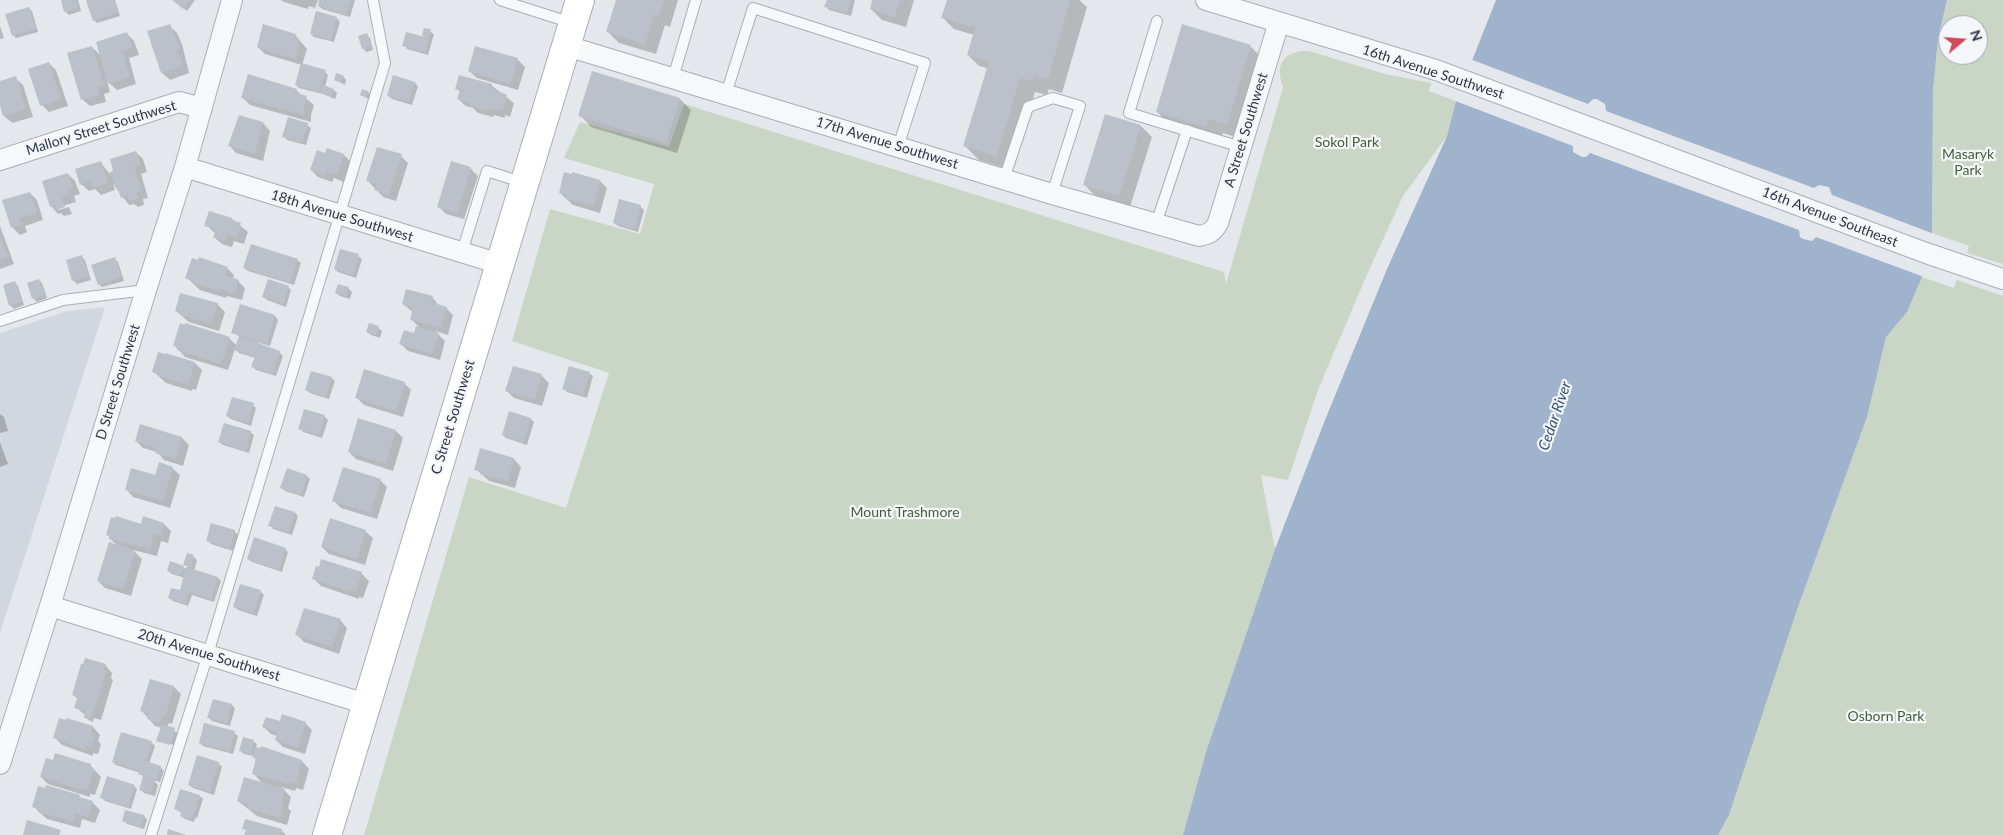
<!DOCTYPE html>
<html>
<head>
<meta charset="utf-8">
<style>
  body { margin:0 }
  #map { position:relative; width:2003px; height:835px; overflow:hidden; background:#e4e7ec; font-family:Lato,sans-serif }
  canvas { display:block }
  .north { position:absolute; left:1938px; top:15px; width:50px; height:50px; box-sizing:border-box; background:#f4f6f9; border:1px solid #a4a8b1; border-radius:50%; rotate:72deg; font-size:14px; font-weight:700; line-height:20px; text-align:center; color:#2b3445 }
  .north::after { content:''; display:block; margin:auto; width:18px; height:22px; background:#d1495b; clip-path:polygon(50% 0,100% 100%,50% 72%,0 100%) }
</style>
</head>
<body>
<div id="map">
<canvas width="2003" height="835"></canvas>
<div class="north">N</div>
</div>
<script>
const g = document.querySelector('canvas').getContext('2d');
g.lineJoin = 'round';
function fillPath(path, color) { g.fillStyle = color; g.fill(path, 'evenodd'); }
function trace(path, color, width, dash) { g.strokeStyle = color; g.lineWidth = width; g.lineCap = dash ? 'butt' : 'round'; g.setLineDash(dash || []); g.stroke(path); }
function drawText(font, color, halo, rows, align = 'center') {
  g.font = font + ' Lato,sans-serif'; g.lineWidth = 4.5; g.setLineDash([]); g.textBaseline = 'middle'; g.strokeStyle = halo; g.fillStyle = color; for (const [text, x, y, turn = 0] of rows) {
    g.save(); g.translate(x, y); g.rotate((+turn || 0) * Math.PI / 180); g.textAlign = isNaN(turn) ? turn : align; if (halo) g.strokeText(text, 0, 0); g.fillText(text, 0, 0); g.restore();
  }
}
fillPath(new Path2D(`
  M105,307L0,633V333L68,311Z`), '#d2d6de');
fillPath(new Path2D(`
  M1947,0H2003V264L1967,253L1969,246L1932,233L1933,91L1938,39ZM1948,25H1978V55H1948Z
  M1302,51H1309L1385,74L1431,83L1429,91L1456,101L1447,136L1403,196L1365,279L1318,390L1288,480L1261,475L1275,549L1206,752L1183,835H364L469,477L566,508L609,373L512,341L550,209L640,234L654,184L564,158L580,122L669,147L684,104L1224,272L1226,284L1283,87C1276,67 1280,55 1302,51Z
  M1922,277L1954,288L1957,280L2003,296V835H1718L1729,815L1797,610L1867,417L1886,337L1907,312Z`), '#c9d6c5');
fillPath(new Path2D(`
  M1496,0H1947L1938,39L1933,91L1932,233L1922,277L1907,312L1886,337L1867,417L1797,610L1729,815L1718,835H1183L1206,752L1275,549L1325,420L1387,269L1447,136L1456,101Z`), '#9fb4cc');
fillPath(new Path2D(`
  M1470,59L1588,104L1593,99H1597L1605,104L1606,111L1814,188L1819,185L1829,187L1832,195L1934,234L1924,277L1816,237L1812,241L1803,239L1800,237L1799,230L1590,153L1586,157H1582L1573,152V146L1453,100Z`), '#e4e7ec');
fillPath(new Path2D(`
  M62,0H78L81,11L69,15L65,11Z
  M88,0H115L120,16L97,23L94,20Z
  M173,0H195L187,11Z
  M281,0H318L315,8L309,6L308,9L284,2Z
  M321,0H355L350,17L322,9L319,6Z
  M617,0H678L670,27L665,25L656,54L619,43L608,32Z
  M828,0H855L851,16L829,10L826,6Z
  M874,0H914L906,27L882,20L871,9Z
  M948,0H1079L1087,7L1062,93L1049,89L1047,95L1035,92L1012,170L979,160L965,146L987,68L979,66L968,55L974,35L954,29L943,18Z
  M29,8L32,11L38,32L16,38L13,35Z
  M337,18L340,22L334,42L314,37L311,34Z
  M169,25L177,33L182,44L189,73L170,80L162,73Z
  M0,26L4,38L0,39Z
  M425,29L434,34L428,55L407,49L404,45L423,38Z
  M127,34L134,41L139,55L129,58L136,84L117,90L107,81L110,92L104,94L106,102L90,106L82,99L92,47L101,56Z
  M295,35L307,49L302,65L325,72L328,75L325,87L334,90L337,93L335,99L323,94L299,88L296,85L302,65L265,54L258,47Z
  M367,35L370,38L373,50L366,52L363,48Z
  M1250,46L1265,61L1242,139L1223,133L1221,141L1172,126L1157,112Z
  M517,59L525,67L518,90L477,78L469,71Z
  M49,63L56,70L68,106L49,112L42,105Z
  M343,76L346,80L345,85L336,80Z
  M15,78L23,85L33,117L12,123L4,116L0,102V83Z
  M415,83L418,86L412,105L392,99L388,95Z
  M491,85L514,103L510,117L505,115V118L494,115L493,117L478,113L473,108L466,106L458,99L460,92L457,89Z
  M296,90L314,105L311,115V122L250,105L242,97Z
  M368,92L371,95L370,100L361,95Z
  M680,99L691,110L677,153L591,127L580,115Z
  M1106,115L1141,126L1152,137L1130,207L1095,196L1084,184Z
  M240,116L263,123L270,131L263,161L236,153L229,145Z
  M307,125L311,128L306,145L287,140L284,136Z
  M136,152L143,159L147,172L141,174L148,198L143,199L144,205L138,207L134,204L129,205L113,184L115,190L101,195L95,189L89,191L81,184L101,163L109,173L115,172Z
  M326,154L344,155L351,162L344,182L334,178L332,182L318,177L311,170Z
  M401,156L408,163L396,201L383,197L368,181Z
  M470,168L478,176L464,219L446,214L438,206Z
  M68,174L75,181L80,194L74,196L76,202L56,208L58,210L69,207L72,214L64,216L61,213L58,214L51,206Z
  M600,181L607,188L600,213L573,205L560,193Z
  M30,193L37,200L43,220L25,226L27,232L20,235L12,227Z
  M620,201L641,207L644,210L638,232L618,226L614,222Z
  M232,219L248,232L244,244L234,241L232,247L222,244L214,237L215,233L206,225Z
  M0,226L14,264L0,269Z
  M358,256L362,259L356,278L338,272L335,269Z
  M82,257L85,260L91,280L77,284L73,280Z
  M115,259L118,262L124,281L102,287L99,284Z
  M297,260L301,263L294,285L248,271L244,268Z
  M227,268L234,275L233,279L238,281L245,288L242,300L227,296L226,298L200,290L187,278Z
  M39,280L42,283L47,298L37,302L33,298Z
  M15,283L18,286L24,305L14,309L10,305Z
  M288,287L291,290L286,307L267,300L263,297Z
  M348,288L352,292L350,299L340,296L336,293Z
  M432,297L439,306L446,308L453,315L448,335L435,331L445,341L440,360L408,351L401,344L421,329L411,319L413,312L403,304Z
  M217,304L225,312L219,331L189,322L176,311Z
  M241,306L275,316L278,320L270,346L256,342L260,346L279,352L283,356L276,376L256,370L253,367L255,358L239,353L235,349L228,370L185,357L175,346L229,338L237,346L240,337L232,332Z
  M378,328L382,331L380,338L371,335L367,332Z
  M195,363L202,370L196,390L192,389V391L166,383L154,372Z
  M513,367L542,376L549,383L542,406L514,398L507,391Z
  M589,373L593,376L587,398L567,392L564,389Z
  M332,378L335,381L329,399L310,393L306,390Z
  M404,383L411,390L403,417L364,405L357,398Z
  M253,405L256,408L251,426L231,419L227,416Z
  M0,414L4,417L8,431L0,433Z
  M324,416L328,420L322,438L303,432L300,428Z
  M531,419L534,422L527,445L506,438L503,435Z
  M396,431L403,438L393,471L356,459L349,452Z
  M250,432L254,435L249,453L223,445L219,442Z
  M182,438L189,445L183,466L164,460L157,452L143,448L136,441Z
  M0,442L8,464L0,467Z
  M514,459L521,467L515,488L489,481L476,469Z
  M172,468L180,475L170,508L133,497L126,489Z
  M307,476L310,479L304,497L285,491L282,488Z
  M380,480L387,487L377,519L341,508L334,501Z
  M295,513L298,516L292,535L273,529L270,525Z
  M164,524L171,531L168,543L161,541L157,556L133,550L142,559L131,596L105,588L98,581L118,546L110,539L141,525Z
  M234,531L238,535L233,551L211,544L208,540Z
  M365,531L373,538L365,565L329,554L322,547Z
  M285,549L288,552L282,572L252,562L248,559Z
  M194,557L197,560L194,571L218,578L221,581L214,602L192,595L188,606L173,601L169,598L180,592L185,578L172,574L168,571L183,567L187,570L188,567L185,564Z
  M361,573L369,581L363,598L359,597V599L321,586L314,579Z
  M260,591L264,595L257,616L238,610L235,607Z
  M340,620L347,628L339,654L304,642L297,635Z
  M105,665L112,673L111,678L113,680L101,720L94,718L93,722L88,720L85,715L76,707L78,699L73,695Z
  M150,680L174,687L181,694L172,724L169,723L167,727L178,733L174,745L160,741V743L158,741L162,728L155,726L141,710Z
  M232,705L235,708L230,726L212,721L209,718Z
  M280,723H305L312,730L305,754L283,747L276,740L277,736L271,734L264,727Z
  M93,727L100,735L98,741L101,744L98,754L93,753V756L62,745L54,737Z
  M234,733L238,736L233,754L203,746L200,743Z
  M253,741L257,744L256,748L261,750L262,748L302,761L309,769L303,790L296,788L295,791L281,787L291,797L288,808L291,811L287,825L257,816L238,801L263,784L253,773L256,760L253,756L244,754L241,751Z
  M152,743L155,746L149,764L160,767L164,771L160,782L153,780L158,785L155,796L144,793L140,789L144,777L140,773L116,765L113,762Z
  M54,762L90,765L101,777L95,795L90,794V797L48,784L41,777Z
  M218,763L222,767L214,795L193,788L189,785Z
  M134,786L137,789L131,809L105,801L101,797Z
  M181,790L200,796L203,799L197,818H195L194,822L185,819L181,816L182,813L175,809Z
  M79,796L82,799L92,802L100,810L95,823L82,819L80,828L47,819L34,807Z
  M144,816L147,820L144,829L127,824L124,821Z
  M244,828L281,830L286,835H246L247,831Z`), '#0003');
fillPath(new Path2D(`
  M61,0H76L78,8L64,12Z
  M86,0H114L118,12L93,21Z
  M172,0H190L183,9Z
  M319,0H351L346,15L318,6Z
  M616,0H664L659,16L654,15L645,44L606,32Z
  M827,0H851L847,13L824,7Z
  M872,0H900L894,17L870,9Z
  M947,0H1070L1048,79L1034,75L1032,81L1020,78L997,156L963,146L989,62L967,55L975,28L941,18Z
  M29,7L36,29L12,36L5,14Z
  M316,11L337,17L331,40L310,34Z
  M170,24L180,48L177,49L183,66L161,73L147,31Z
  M263,24L296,34L294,39L300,40L295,59L257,47Z
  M1182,24L1251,45L1227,125L1208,119L1206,127L1156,112Z
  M424,28L431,29L429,38L422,35Z
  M127,32L132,48L122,51L130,77L108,84L96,42Z
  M406,32L429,38L425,52L402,46Z
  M367,33L371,46L362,49L358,36Z
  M92,46L104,85L98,87L100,94L81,100L67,53Z
  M475,46L518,58L510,84L468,71Z
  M49,62L61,99L40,106L28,69Z
  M301,63L326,70L319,92L295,85Z
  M592,71L680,98L666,143L578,116Z
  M336,73L343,75L341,83L334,80Z
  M248,74L297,89L296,93L307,96L304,107V115L241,98Z
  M393,75L415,82L409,102L387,96Z
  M459,75L492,84L491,88L507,95L503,110L498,109L497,111L487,108L486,111L469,106L470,103L457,99L460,90L455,89Z
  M16,76L26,109L3,116L0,106V81Z
  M323,85L334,89L332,96L320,93Z
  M362,89L368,91L366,97L360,95Z
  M1105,114L1141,125L1119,196L1083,185Z
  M239,115L263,122L255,154L228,146Z
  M288,117L308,123L302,143L282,137Z
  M377,147L402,154L389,195L374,190L377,184L366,181Z
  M327,148L344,154L337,175L326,172L325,176L310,170L317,150L325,153Z
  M136,151L141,165L134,167L142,190L136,192L138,198L129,201L128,196L121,198L117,187H115L110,172L113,171L110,159Z
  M101,161L108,183L92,188L90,181L80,185L75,169Z
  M451,161L471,167L457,213L437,207Z
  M564,172L572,174V172L600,180L593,206L564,198L566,195L559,193Z
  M68,173L73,187L68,189L70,195L62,197L65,207L56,210L55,205L50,207L42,181Z
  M30,192L37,213L19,218L21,225L11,228L2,200Z
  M619,199L641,205L635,229L613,223Z
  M209,211L232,218V220L241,223L237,237L227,234L225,241L213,237L216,229L204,226Z
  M0,236L8,257L0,260Z
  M251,244L298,259L290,283L243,268Z
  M340,249L359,254L353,275L334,269Z
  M82,255L88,276L72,281L66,260Z
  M115,257L121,277L98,285L91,265Z
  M199,257L228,267L225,275L239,280L234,294L220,289L219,291L192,283V281L185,278L192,258L198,260Z
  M39,279L45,295L32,299L27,283Z
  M268,279L289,286L283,304L262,297Z
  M15,281L22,302L9,306L3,285Z
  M338,284L349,287L346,296L335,293Z
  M406,289L433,296L431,302L447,307L441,328L410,320L413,308L402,304Z
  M180,293L218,303L211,324L180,315L181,313L175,311Z
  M240,304L275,315L267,344L231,333Z
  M180,323L185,325V323L230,337L221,364L177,350V347L173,346Z
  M369,323L379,326L376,335L366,332Z
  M416,326L439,333L432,354L399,344L404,330L414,333Z
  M239,336L280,351L273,374L251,367L255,357L234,350Z
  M158,352L165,354V353L195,362L189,384L185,382V384L158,376V374L152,372Z
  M513,366L542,374L535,400L505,391Z
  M569,366L590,372L583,395L562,389Z
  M364,369L405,382L396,411L355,398Z
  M311,371L332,377L326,397L305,390Z
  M232,397L254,403L248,423L226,416Z
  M304,409L325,415L319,435L298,429Z
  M509,411L531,418L523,442L502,435Z
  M358,418L396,430L386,464L348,452Z
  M224,423L251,431L246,451L218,442Z
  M140,424L182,437L176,459L155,453L157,448L135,441Z
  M480,448L514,458L508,481L480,474L481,471L474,470Z
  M159,462L173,467L163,501L125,490L131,468L155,475Z
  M343,467L381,479L370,513L332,501Z
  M287,468L307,475L301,495L280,488Z
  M275,506L295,512L289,532L268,526Z
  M116,516L141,524L143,516L164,523L161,536L154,534L150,549L109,539V536L106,535L111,517L115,518Z
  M330,518L366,530L357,559L321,547Z
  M211,523L235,530L230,548L206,541Z
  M254,537L286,548L279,570L247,559Z
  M109,542L135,551L123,589L97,581Z
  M187,553L194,555L191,567L183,565Z
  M321,559L362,572L356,591L352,590L351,592L312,579L316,566L319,567Z
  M170,561L184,566L181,575L167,571Z
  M186,567L218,577L211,600L189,592L185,604L168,598L171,588L180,590Z
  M240,584L261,590L254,613L233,607Z
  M304,608L341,619L332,647L295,635Z
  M85,658L106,664L104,670L106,671L93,713H92L90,719L84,718L85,711L74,708L78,696L72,695L81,664H83Z
  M150,679L174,686L165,717L161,716L160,723L147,719L149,713L140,711Z
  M213,699L232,704L227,723L207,718Z
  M282,714L306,722L298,748L275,740L277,732L262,727L266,717L280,721Z
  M59,718L66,720V718L93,726L91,735L95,736L91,748L86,746V750L53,738Z
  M204,723L235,731L230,752L199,743Z
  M162,724L175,728L170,745L156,741Z
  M121,732L152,741L146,761L161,766L157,780L138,774L139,771L112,762Z
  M243,737L254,740L251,754L239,751Z
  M261,746L302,760L296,784L289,782L288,784L252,774L256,758L252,757L255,747L260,748Z
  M55,753L91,764L90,767L94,769L88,789L83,788L82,790L40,777L46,758L53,760Z
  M197,755L219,762L210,792L188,785Z
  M107,776L135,785L128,807L100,798Z
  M143,776L155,780L151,793L139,790Z
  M244,777L285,789L281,802L284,803L280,818L248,809L249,805L237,801Z
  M46,785L80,795L79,797L93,801L88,817L75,813L73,822L38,812L39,809L32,807L38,786L45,788Z
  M180,789L200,795L194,815H192L191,820L180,816L182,812L174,809Z
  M125,810L144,815L141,827L122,821Z
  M245,819L282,829L280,835H244L246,830L242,829Z
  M27,820L61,830L59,835H23Z
  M168,829L186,835H167Z`), '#bbc0ca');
const lane = new Path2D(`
  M500,0L572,23
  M1157,21L1129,113L1241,147
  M673,78L696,0
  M726,94L753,8L925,63L898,147
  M1004,179L1028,107L1053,98L1080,106L1052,194
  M1156,224L1187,130
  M462,252L487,171L524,183
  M0,321L63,300L146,290
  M151,835L208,654L385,63L373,0`);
const street = new Path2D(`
  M1206,0L1436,70L1926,253L2003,279
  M567,46L1052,194L1199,236C1209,234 1213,232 1218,223L1279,22
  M0,160L179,102L202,108
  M185,167L500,264
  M50,606L366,704
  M0,764L50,606L146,290L185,167L232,0`);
const secondary = new Path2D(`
  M327,835L580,0`);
trace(lane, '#a9aeb7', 12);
trace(street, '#a9aeb7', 22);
trace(secondary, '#a9aeb7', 30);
trace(lane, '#f7f8fa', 10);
trace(street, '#f7f8fa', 20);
trace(secondary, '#fff', 28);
drawText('14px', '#2b3445', '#f4f6f9', [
  ["16th Avenue Southwest",1433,72,18],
  ["Mallory Street Southwest",101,128,-17],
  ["A Street Southwest",1246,130,-73],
  ["17th Avenue Southwest",887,143,17],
  ["18th Avenue Southwest",342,216,17],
  ["16th Avenue Southeast",1830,217,21],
  ["D Street Southwest",118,382,-73],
  ["C Street Southwest",453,417,-73],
  ["20th Avenue Southwest",209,655,17]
]);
drawText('14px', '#3f6138', '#f4f6f9', [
  ["Sokol Park",1347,142],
  ["Masaryk",1968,154],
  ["Park",1968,170],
  ["Mount Trashmore",905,512],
  ["Osborn Park",1886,716]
]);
drawText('italic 15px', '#34527a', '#f4f6f9', [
  ["Cedar River",1555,416,-71]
]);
</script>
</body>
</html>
